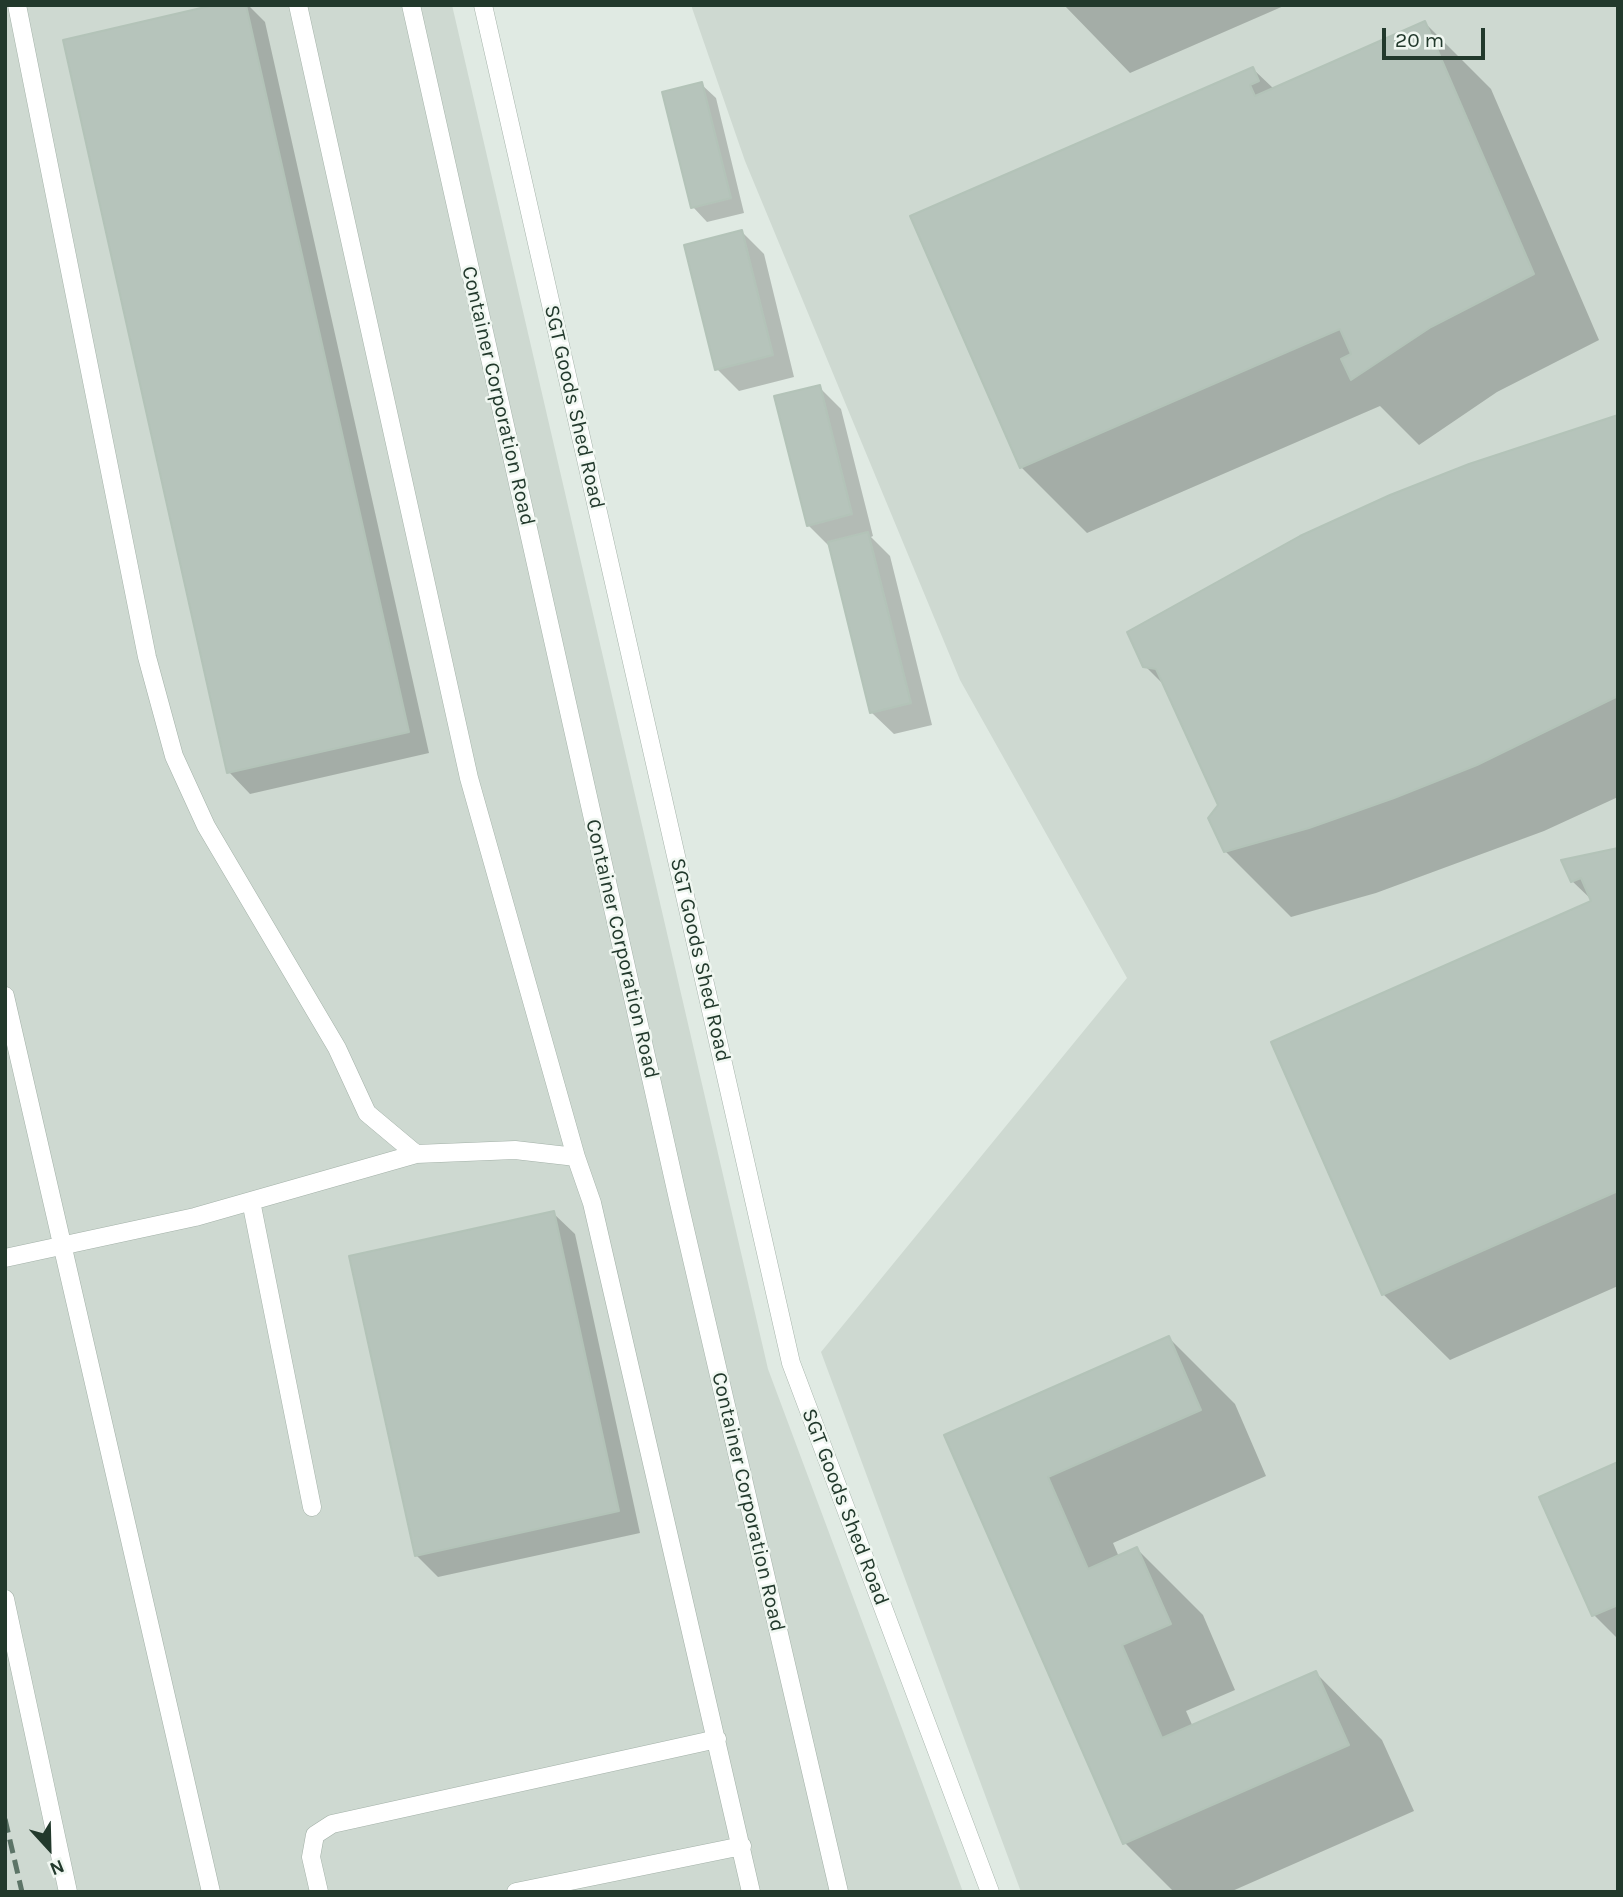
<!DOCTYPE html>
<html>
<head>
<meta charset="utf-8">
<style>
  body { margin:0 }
  #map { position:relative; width:1623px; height:1897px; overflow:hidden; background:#e0eae3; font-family:Karla,sans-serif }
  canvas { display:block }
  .frame { position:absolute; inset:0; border:7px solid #22392c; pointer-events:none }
  .north { position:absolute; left:14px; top:1813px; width:70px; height:70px; -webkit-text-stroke:5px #f0f7f1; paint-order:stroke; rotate:158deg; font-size:19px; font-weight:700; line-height:28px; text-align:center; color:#22392c }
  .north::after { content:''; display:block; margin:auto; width:24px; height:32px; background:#22392c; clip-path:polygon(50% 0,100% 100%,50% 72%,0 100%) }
  .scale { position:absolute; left:1382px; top:28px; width:103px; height:32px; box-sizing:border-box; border:4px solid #22392c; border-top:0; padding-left:9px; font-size:21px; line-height:24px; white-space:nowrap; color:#22392c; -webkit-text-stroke:5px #f0f7f1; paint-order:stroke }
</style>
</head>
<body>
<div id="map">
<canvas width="1623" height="1897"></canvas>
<div class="frame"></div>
<div class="north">N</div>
<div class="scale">20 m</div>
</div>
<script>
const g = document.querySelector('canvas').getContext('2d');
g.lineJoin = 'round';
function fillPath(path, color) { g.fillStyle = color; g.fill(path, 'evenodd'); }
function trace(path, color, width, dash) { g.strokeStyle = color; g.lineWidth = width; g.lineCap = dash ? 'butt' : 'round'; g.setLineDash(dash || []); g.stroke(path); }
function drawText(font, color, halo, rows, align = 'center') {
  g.font = font + ' Karla,sans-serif'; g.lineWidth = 5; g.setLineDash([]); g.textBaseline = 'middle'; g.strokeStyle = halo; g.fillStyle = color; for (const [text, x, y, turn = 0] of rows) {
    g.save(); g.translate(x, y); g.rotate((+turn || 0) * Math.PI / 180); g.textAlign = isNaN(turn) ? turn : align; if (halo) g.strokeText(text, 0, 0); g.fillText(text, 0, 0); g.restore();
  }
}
fillPath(new Path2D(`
  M5,5H452L768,1369L963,1892H5Z
  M691,5H1618V1892H1021L821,1352L1127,978L960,680L745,161Z`), '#ced9d1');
fillPath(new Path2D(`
  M222,5H248L265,22L429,753L250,794L229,772Z
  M1064,5H1286L1130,73Z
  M1425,23L1491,89L1599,340L1497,392L1419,445L1380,406L1087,533L1021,467L1253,69L1274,89Z
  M701,84L716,98L744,213L707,222L693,207Z
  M742,232L764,254L794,377L739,391L717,369Z
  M819,387L841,409L873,536L871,537L890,556L932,725L894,734L872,713L831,548L808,525Z
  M1618,417V797L1544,831L1376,893L1291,917L1225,851L1220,805L1168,689L1145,666Z
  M1618,848V1286L1450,1360L1383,1294L1594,902L1572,881L1563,862Z
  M553,1213L575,1234L640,1533L438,1577L416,1555Z
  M1169,1338L1235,1404L1266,1476L1113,1543L1119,1557L1137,1549L1203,1615L1235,1690L1186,1711L1193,1727L1316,1673L1382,1740L1414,1811L1230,1892H1174L1125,1843L946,1436Z
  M1618,1464V1636L1616,1637L1594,1615L1542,1498Z`), '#0003');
const building = new Path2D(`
  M214,5H246L409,732L227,773L63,40Z
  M1425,21L1534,274L1431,327L1351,380L1341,359L1351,354L1340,329L1020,468L910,216L1253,67L1259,81L1250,85L1255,96Z
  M702,82L731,198L691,208L662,92Z
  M742,230L773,355L715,370L684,245Z
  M820,385L852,514L807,526L774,396Z
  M1618,415V696L1477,765L1394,798L1309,828L1224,852L1208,818L1218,805L1156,669L1143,667L1127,632L1300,536L1390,495L1469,464Z
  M868,532L911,703L870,713L828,542Z
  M1618,848V1191L1382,1295L1271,1042L1591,901L1581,878L1571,882L1561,860Z
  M554,1211L619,1511L415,1556L349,1256Z
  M1169,1336L1201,1410L1048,1477L1088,1569L1137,1547L1171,1624L1122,1645L1162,1738L1316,1671L1349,1745L1123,1844L944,1435Z
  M1618,1462V1605L1592,1616L1539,1497Z`);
fillPath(building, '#b6c4bb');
trace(building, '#b3c3b8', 2);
const lane = new Path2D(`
  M17,5L147,657L174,756L206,826L337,1048L367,1113L416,1154L515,1150L576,1157L592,1203L751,1892
  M298,5L469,778L576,1157
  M411,5L678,1199L839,1892
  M483,5L791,1363L990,1892
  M5,996L211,1892
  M251,1201L312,1507
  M5,1258L195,1217L416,1154
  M5,1599L68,1892
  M319,1892L311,1857L315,1835L332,1824L717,1739
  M516,1892L742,1846`);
trace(lane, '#a3b1a8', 19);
trace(lane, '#fff', 18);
trace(new Path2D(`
  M5,1819L22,1892`), '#5c7467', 5, [14, 7]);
drawText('21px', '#22392c', '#f0f7f1', [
  ["Container Corporation Road",498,396,77],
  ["SGT Goods Shed Road",574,407,77],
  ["Container Corporation Road",622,949,77],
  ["SGT Goods Shed Road",700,960,77],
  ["Container Corporation Road",748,1502,77],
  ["SGT Goods Shed Road",845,1507,69]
]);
</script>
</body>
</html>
